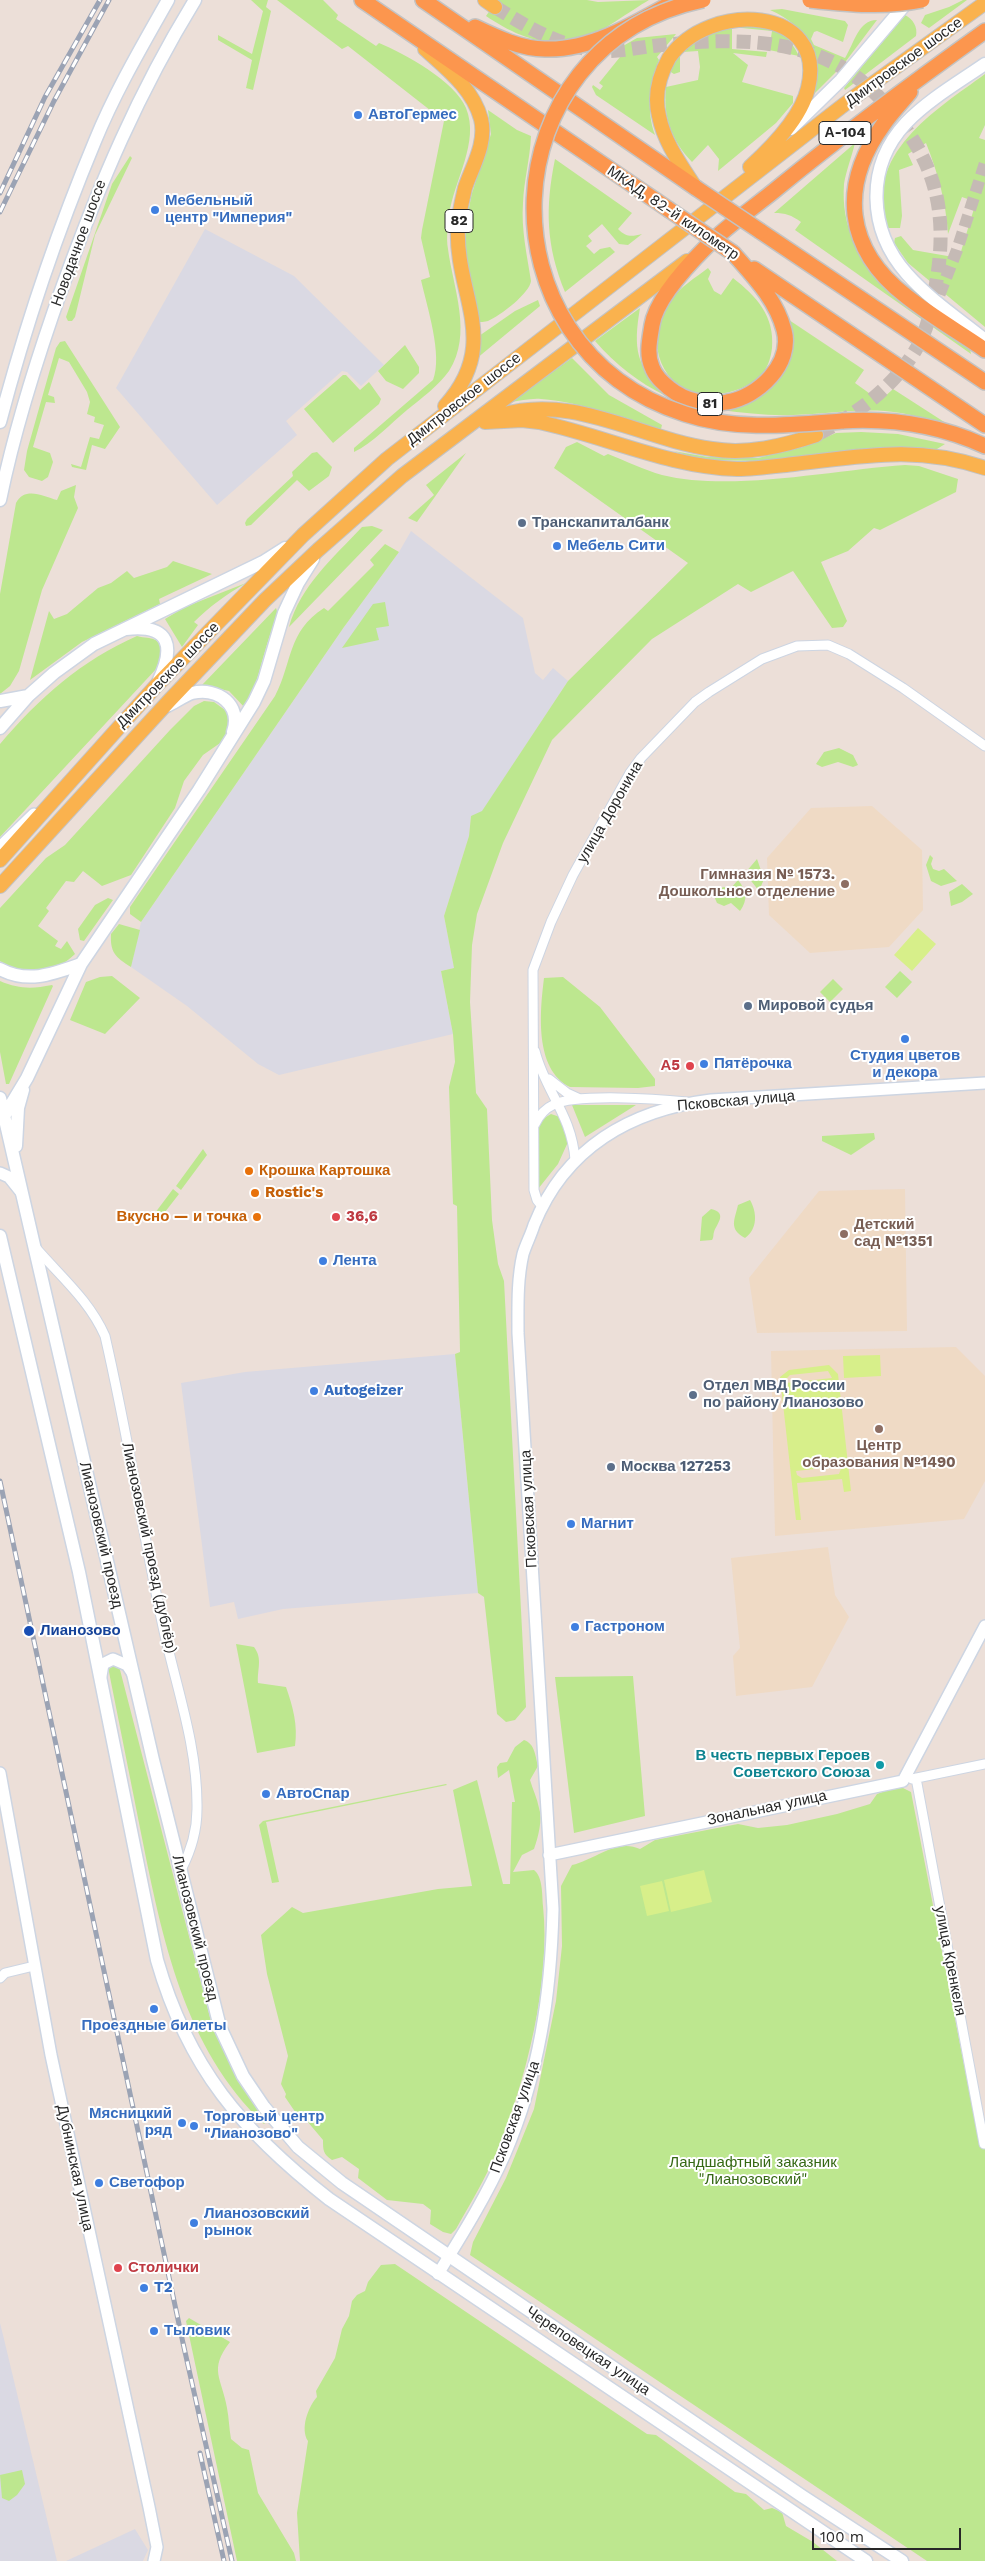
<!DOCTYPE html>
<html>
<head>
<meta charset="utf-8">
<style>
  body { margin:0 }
  #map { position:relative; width:985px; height:2561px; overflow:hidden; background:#ecdfd8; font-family:"Work Sans",sans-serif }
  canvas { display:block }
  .scale { position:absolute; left:812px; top:2528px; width:149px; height:22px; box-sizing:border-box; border:2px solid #282828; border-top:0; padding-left:6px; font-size:15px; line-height:18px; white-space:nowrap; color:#282828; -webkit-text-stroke:4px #fff; paint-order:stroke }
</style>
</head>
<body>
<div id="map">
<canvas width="985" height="2561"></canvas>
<div class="scale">100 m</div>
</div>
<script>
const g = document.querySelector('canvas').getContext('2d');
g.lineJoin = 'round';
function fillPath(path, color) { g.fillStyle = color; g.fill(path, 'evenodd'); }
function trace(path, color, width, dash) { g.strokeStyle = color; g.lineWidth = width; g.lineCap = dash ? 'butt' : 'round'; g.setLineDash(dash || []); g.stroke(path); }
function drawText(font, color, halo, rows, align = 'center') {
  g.font = font + ' "Work Sans",sans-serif'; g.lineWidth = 4; g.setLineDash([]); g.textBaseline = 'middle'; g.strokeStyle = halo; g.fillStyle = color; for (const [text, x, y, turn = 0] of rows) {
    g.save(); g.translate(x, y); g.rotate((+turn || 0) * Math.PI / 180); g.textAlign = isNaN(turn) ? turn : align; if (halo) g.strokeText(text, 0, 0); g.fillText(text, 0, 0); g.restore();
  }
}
fillPath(new Path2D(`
  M205,229L294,276L384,365L361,386L347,372L342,371L286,421L297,435L217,505L116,388Z
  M411,531L523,618L535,673L543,680L553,668L568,681L480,815L471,816L469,836L444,916L454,968L441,971L453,1034L279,1075L258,1064L187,1006L131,967L141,922L344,627L399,552Z
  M455,1354L478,1593L283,1609L238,1619L234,1602L210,1607L181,1383L245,1372Z
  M0,2323L4,2339L57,2561H0Z
  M135,2529L148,2550L143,2561H66Z`), '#dad9e3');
fillPath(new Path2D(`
  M872,806L922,850L923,910L889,947L810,953L769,915L767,858L811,808Z
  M905,1189L907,1331L757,1333L749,1278L819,1191Z
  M956,1347L985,1376V1481L964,1519L775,1536L771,1351Z
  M828,1547L835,1595L849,1617L812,1687L736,1696L733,1656L740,1648L731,1558Z`), '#efdac5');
fillPath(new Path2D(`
  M251,0H268L266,7L271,11L253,90L246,88L252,60L218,40V35L252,54L263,11Z
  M277,0H323L338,15L336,19L376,46L379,43C405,54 455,81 466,108C480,142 454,180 449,215C448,226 446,238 448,249C453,288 473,334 449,371C438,386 422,398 407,410C391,423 373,443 354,452V448L433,380C443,355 427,307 421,280L430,277L421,238L422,230L444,121L348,46L342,49Z
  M497,0H587L598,2L649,0C630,11 601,33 582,39C548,50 514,35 486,16Z
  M963,0H967L929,28L921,23L925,15L949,7Z
  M782,9L845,21L848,25L843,42L817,31L814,32L811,39L814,45L845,58C854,44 858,20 877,20L843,65L813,95C824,57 806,25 770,10Z
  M905,15C913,19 918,27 916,36L845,90L844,88Z
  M724,25C759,27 782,20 799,56L769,50L772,31L732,27V49L767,52L766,57L733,53L748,65L742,82L793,96V103L776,123L718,171L719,159L708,145L692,162C671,140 663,117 666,87L698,80L700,67L698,51L683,52L680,56V72L674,74L669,71L690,40Z
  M676,34L657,57L659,60C650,85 646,110 655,135L596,95L592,87L593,85L600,90L603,86L599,83L620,57L623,46L637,38Z
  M985,74V125L979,138L985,140V327L908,263L894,243L895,238L901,236L913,250L959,258L976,202L962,197L948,234C946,202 938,173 926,143L908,154L913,165L899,170L902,216L900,228H888C861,155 936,110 985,74Z
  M488,110L517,130L531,136C530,159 524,180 523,203C521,229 527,255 531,281C530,293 500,316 488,321C485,322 480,322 476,322L465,247L466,222L472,193L491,134Z
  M855,143C852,156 846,171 844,184C838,269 911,306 970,349L971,354L795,230L801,222C791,215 786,213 774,213Z
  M130,156L132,158L95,235L75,317L72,321H68L66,317L112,184Z
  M555,159L632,213L618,229C626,237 631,237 642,234L628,245L619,244L602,224L588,236L592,241L586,246L594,254L600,249L610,247L615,252L565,292C546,246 545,208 555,159Z
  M708,268L711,272L708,279L714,291L721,295L733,278C756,296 775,316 772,348C771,356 769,365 763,373C749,391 711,400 689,391C653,375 648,330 671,300C680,287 695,278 708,268Z
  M538,300L540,306L476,359L479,336L515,311Z
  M640,308C633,349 636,366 666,396C638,382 616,365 595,341Z
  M786,318L864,370L855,383L880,401L893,389L952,427C930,420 909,413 885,411C854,409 824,414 793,415C769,416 745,413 721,410L743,406L772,386Z
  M65,341L120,427L105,449L92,445L86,470L72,467L71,464L81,467L90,437L99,439L104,425L94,422L95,417L87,414L90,402L87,392L69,362L59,358L48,395L54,397L55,403L46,402L33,447L50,453L53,462L48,477L42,481L29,477L24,470L27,451L56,348L60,342Z
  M405,345L419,367V373L403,389L386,381L378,371Z
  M572,358L609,395L662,425L661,429C621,419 583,402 541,399C531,398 520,401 511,402Z
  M343,375H346L360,390L369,382L381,399L379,404L333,443L304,409Z
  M861,432L898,434L945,444L937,449L891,448L762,461L704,460L673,451L708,457L758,458L803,447L836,433Z
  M577,442L604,456L608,454C626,461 644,470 662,475C731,492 833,470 905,465L919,466L958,479L956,492L880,530L874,528L848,551L821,562L847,621L843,627L832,628L793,571L751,592L738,584L652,639L552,740L503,843L477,914L472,945L470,1002L476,1093L487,1109L492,1220L498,1264L504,1281L526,1707L515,1720L506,1722L497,1714L484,1597L478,1593L455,1354L460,1352L457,1206L453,1204L449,1087L455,1062L453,1034L441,971L454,968L444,916L469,836L471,816L482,811L568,681L688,563L554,468L566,447Z
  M317,452L332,467L329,476L309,491L297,480L251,525L246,526L245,523L247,519L293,476L292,472L312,453Z
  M466,453L417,522L408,518L434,495L426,485Z
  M76,485L74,497L78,508L42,590L19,671L10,686L0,694V594L16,503C25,486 43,496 57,500L61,491Z
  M372,526L383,530L289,627C301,585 333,558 362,527Z
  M385,544L399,552L344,627L141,922L130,914V907L275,696C293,661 287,632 324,608L328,611L374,565L370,560Z
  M173,561L212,574L159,599L160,604L82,642L30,680L49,611L54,619L67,614L98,588L111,583L127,571L134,578L167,567Z
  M246,583C227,594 210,606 194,622L198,625L182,647L165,619L185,607Z
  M385,602L389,626L376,628L379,640L342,648L373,604Z
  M276,608L278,614C264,645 260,679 246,709L229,691L202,685Z
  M137,636C153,640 158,635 164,654L158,667L0,837V744C39,698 82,660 137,636Z
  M204,701L214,702L225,710L229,716V732L223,741L203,755L184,781L175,808L131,875L102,886L83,871L74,882L66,881L46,908L49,911L38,926L58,941L55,946L61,949L67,941L75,954C55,974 23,979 0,961V908L46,858L65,845L170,730L194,706Z
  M839,748L853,755L858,765L853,767L838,762L822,767L816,764L824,752Z
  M930,855L933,858L931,864L933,869L939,871L944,869L957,881L941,886L931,881L926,865Z
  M757,859L764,879L759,891L745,873Z
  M738,880C747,891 748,900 740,911L731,903L724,906L717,903L714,896L717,889L724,887L730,889Z
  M962,884L973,894L962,902L951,906L949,892Z
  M108,898L113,900L84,941L80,940L78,929L95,905Z
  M119,924L140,930L131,967C115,957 110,952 111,934Z
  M900,971L912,982L897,998L885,987Z
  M112,976L140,998L105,1034L70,1020L86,982L100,977Z
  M563,977L600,1007L655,1079V1086L638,1088L570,1087C534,1069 540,1011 544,978Z
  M833,979L843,989L830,1002L820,992Z
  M0,981C19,989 32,989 52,985L53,986L9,1084H6L0,1052Z
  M636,1105L585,1137L572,1105Z
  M551,1114L560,1117L564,1121L568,1142L558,1164L538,1189L539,1128L541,1120Z
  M874,1133L875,1139L851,1155L822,1141V1136Z
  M203,1149L207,1155L181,1190L176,1186Z
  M173,1189L179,1194L158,1221L153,1222L152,1217Z
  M750,1200C757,1212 758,1229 745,1238C728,1229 735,1219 738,1205Z
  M711,1209C728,1213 717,1223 714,1232C713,1235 714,1237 712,1240L700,1241L702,1217Z
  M236,1644L254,1647C263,1659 257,1669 258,1683L286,1687C293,1707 298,1725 295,1746L257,1753Z
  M110,1664L119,1666L213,2029L236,2076L266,2122L264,2124C184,2048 162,1938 141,1833C130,1778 119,1722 108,1667Z
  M633,1676L645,1816L574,1833L555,1677Z
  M524,1740C535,1744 535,1755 538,1766L530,1780C533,1790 537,1798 539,1808C543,1819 538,1838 534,1849L522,1855L513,1872L534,1870C543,1877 542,1895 543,1906C551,1982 526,2081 497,2151C486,2178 470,2204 456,2229L451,2234L443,2232L430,2224L431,2210L423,2204L387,2200L358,2178L359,2169L342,2157L332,2160C323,2154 323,2150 323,2140L307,2121L300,2119L285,2097L286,2094L281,2084L288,2056L267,1974L261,1935L292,1907L303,1913L438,1889L472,1886L453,1790L477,1780L503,1884H510L512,1802H515L509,1770L498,1778L497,1767L500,1763L507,1762L515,1747Z
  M446,1784L447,1785L266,1822L279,1882L272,1883L259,1825L263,1821Z
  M899,1786L911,1792L980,2147H985V2561H927L470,2255L473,2242L506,2178L534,2109L556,2001L562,1946L561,1886L572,1865C595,1860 616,1838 640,1849L655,1840L738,1824L758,1828L787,1825L837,1814L870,1804L877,1794Z
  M395,2264L647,2434L656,2435L735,2492L746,2494L764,2510L772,2508L782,2512L786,2526L813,2542L837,2561H300L297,2513L308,2441C300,2429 308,2407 317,2397L316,2391L335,2358L342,2329L349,2316L352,2301L357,2295L365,2291L368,2282L381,2265Z
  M189,2318L230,2342C208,2370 222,2378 227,2408C229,2418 229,2428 231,2439L242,2448L249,2450L258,2493L294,2553L296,2561H237L186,2321Z
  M22,2470L25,2484L17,2495L9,2501L2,2498L0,2475Z`), '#bde78f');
fillPath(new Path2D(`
  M918,928L936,944L912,971L894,955Z
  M880,1355L881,1376L844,1378L843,1356Z
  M829,1365L838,1374L851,1491L844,1492L842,1479L797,1483L801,1520H796L780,1377L789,1370ZM828,1371L832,1378L786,1383V1379L790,1375ZM842,1466L839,1474L802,1478L797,1475L796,1471Z
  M704,1870L712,1902L671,1912L664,1880Z
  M662,1881L669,1911L647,1916L640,1886Z`), '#d7ef8a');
trace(new Path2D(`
  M933,311L957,250L985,163`), '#c5bab5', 12, [12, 6]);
trace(new Path2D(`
  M495,7C529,28 560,47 600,51C618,52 636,48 653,46C717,39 788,35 845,69C861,79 876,93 888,107C938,163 949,217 935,289C931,311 927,332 915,351C891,389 856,415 816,435`), '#c5bab5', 14, [14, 7]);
const minor = new Path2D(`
  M535,1051C545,1091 572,1115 575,1160
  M549,1079L567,1093L580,1099
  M535,1124C539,1116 544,1109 553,1105C576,1093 658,1099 687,1102
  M542,1206L537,1200L534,1190L533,970L551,922L573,875L630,773L641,758L695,702L709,692L762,659L797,646L828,645L849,654L903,688L985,746
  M36,1248C61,1277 89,1300 105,1336C127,1431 142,1527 162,1622C175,1684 198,1745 197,1809C197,1831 191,1851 181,1870
  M916,1778L984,2144
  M912,1779L985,1764
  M0,1978L5,1973L34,1966`);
const tertiary = new Path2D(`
  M0,847L34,814
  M0,1173L9,1177L21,1192
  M101,1676L103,1664L113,1659L127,1665L133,1674
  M0,1773L51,2055L149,2507L157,2547L154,2561
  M549,1855L903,1781L985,1626
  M438,2274C462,2235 487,2195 505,2154C539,2075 551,1994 553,1909L518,1333C518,1307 517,1280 523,1254C526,1244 531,1235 534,1225C565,1148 630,1110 711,1100L985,1083`);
const secondary = new Path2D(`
  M985,64C959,82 928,100 906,123C865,167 868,230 907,274C929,299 959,319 985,340
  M791,129L841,80L909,0
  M0,422C25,327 57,232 95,141C115,92 142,46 168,0
  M0,500C15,427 38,355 63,285C100,183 138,93 195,0
  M126,629C171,624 175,647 158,682
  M0,701L28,696
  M167,706C175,702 184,696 192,693C218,687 242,705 233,732
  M0,728L28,696L54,673L94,644L263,562L285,548
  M0,969C28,984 53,974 81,964
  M0,1098L153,1760L220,2027L243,2076L264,2107L298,2147L342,2183L802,2496L902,2561
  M3,1118L27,1078L81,964L199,790L254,702L264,681L284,613L298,583L313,559
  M16,1146L18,1108L23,1090
  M0,1236L79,1572L157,1960C188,2068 242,2131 329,2199L866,2561`);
const primary = new Path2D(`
  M485,0L495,7
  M425,49C447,69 473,89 481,119C487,143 472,167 465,188C462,201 459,213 458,226C454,294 503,342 445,406
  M695,187C681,165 664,142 659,116C654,96 659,76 669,58C709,0 828,6 808,88C801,118 772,147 750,167
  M501,415C574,393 640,439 712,449C747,455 783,446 816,435
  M485,422L522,420L539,422C605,436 669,467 737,469C756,469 776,466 794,464C864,456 916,445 985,468
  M0,860L155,687L303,535L387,459L850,100L985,3
  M0,886L169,701L265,600L318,550L402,476L687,261`);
const trunk = new Path2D(`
  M362,0L668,209
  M423,0L696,188
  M475,27C496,37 521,49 545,49C591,51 638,22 677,0
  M910,92C901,103 891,113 883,125C839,186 845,249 906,296C931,316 959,332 985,350
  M760,231L985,382
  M733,253C753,276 776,299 784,330C793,364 758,397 727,402C707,406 685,401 669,388C662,382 655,376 652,367C646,354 650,338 652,325C656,299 689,264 707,246C729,224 756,206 780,186C846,132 915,81 985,31
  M754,269L985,425
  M842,421C892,418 939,425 985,446`);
trace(minor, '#cdd5e2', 11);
trace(tertiary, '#cdd5e2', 14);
trace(secondary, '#cdd5e2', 15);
trace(primary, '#c3c3c3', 16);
trace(trunk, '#c3c3c3', 18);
trace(minor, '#fff', 9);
trace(tertiary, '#fff', 11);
trace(secondary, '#fff', 12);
trace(primary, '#fab24e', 14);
trace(trunk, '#fc964e', 15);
const rail = new Path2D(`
  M0,193L45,97L100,0
  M0,212L54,101L109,0
  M0,1481L183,2343L232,2561
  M200,2453L224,2561`);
trace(rail, '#9ba3b4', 5);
trace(rail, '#fff', 3, [9]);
const trunkBridge = new Path2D(`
  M703,0C487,45 475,347 685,414C736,431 789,425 842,421
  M810,0C848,4 884,8 922,0
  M696,188L760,231
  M668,209L733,253`);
trace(trunkBridge, '#c3c3c3', 18, []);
trace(trunkBridge, '#fc964e', 15);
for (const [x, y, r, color] of [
  [358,115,5,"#3f7fe0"],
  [155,210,5,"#3f7fe0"],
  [522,523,5,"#5c6f8a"],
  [557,546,5,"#3f7fe0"],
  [845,884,5,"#8d6e63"],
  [748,1006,5,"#5c6f8a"],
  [905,1039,5,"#3f7fe0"],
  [704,1064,5,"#3f7fe0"],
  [690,1066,5,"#e0444e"],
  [249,1171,5,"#e8710a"],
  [255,1193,5,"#e8710a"],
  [257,1217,5,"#e8710a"],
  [336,1217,5,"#e0444e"],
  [844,1234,5,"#8d6e63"],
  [323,1261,5,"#3f7fe0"],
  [314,1391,5,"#3f7fe0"],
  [693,1395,5,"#5c6f8a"],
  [879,1429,5,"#8d6e63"],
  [611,1467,5,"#5c6f8a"],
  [571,1524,5,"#3f7fe0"],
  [575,1627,5,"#3f7fe0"],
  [29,1631,6,"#1a4fb4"],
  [880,1765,5,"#0f9aa8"],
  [266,1794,5,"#3f7fe0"],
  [154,2009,5,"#3f7fe0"],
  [182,2123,5,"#3f7fe0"],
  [194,2126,5,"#3f7fe0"],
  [99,2183,5,"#3f7fe0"],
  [194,2223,5,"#3f7fe0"],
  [118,2268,5,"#e0444e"],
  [144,2288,5,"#3f7fe0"],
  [154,2331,5,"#3f7fe0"]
]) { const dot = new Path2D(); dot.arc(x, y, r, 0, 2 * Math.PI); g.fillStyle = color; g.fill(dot); trace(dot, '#fff', 2); }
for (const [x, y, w] of [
  [845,133,52],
  [459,221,28],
  [710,404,25]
]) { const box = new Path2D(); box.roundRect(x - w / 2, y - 11.5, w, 23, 4); g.fillStyle = '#fff'; g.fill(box); trace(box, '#282828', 1); }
drawText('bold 14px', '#282828', null, [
  ["А-104",845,133],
  ["82",459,221],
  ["81",710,404]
]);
drawText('15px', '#282828', '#fff', [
  ["Дмитровское шоссе",904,62,-36],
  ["МКАД, 82-й километр",673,213,34],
  ["Новодачное шоссе",79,243,-70],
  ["Дмитровское шоссе",464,399,-38],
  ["Дмитровское шоссе",168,675,-46],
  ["улица Доронина",610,812,-60],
  ["Псковская улица",736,1101,-5],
  ["Псковская улица",529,1509,-93],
  ["Лианозовский проезд",101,1535,77],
  ["Лианозовский проезд (дублёр)",149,1548,78],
  ["Зональная улица",767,1808,-12],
  ["Лианозовский проезд",195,1928,76],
  ["улица Кренкеля",950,1961,79],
  ["Псковская улица",515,2117,-70],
  ["Дубнинская улица",75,2168,78],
  ["Череповецкая улица",588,2351,34]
]);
drawText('bold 15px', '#366cbe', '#fff', [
  ["АвтоГермес",368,115],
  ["Мебельный",165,201],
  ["центр \"Империя\"",165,218],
  ["Мебель Сити",567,546],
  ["Студия цветов",905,1056,"center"],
  ["и декора",905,1073,"center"],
  ["Пятёрочка",714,1064],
  ["Лента",333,1261],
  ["Autogeizer",324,1391],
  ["Магнит",581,1524],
  ["Гастроном",585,1627],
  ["АвтоСпар",276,1794],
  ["Проездные билеты",154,2026,"center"],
  ["Мясницкий",172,2114,"right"],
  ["ряд",172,2131,"right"],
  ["Торговый центр",204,2117],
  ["\"Лианозово\"",204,2134],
  ["Светофор",109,2183],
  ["Лианозовский",204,2214],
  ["рынок",204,2231],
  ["T2",154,2288],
  ["Тыловик",164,2331]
], 'left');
drawText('bold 15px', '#4e5e75', '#fff', [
  ["Транскапиталбанк",532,523],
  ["Мировой судья",758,1006],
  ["Отдел МВД России",703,1386],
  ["по району Лианозово",703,1403],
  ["Москва 127253",621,1467]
], 'left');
drawText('bold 15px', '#785e54', '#fff', [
  ["Гимназия № 1573.",835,875],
  ["Дошкольное отделение",835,892],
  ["Детский",854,1225,"left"],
  ["сад №1351",854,1242,"left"],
  ["Центр",879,1446,"center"],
  ["образования №1490",879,1463,"center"]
], 'right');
drawText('bold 15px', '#be3a42', '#fff', [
  ["А5",680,1066,"right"],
  ["36,6",346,1217],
  ["Столички",128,2268]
], 'left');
drawText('bold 15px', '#c56008', '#fff', [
  ["Крошка Картошка",259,1171],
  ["Rostic's",265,1193],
  ["Вкусно — и точка",247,1217,"right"]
], 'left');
drawText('bold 15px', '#164399', '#fff', [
  ["Лианозово",40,1631]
], 'left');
drawText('bold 15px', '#0d838f', '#fff', [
  ["В честь первых Героев",870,1756],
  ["Советского Союза",870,1773]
], 'right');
drawText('15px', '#356814', '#fff', [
  ["Ландшафтный заказник",753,2163],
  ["\"Лианозовский\"",753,2180]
]);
</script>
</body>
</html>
